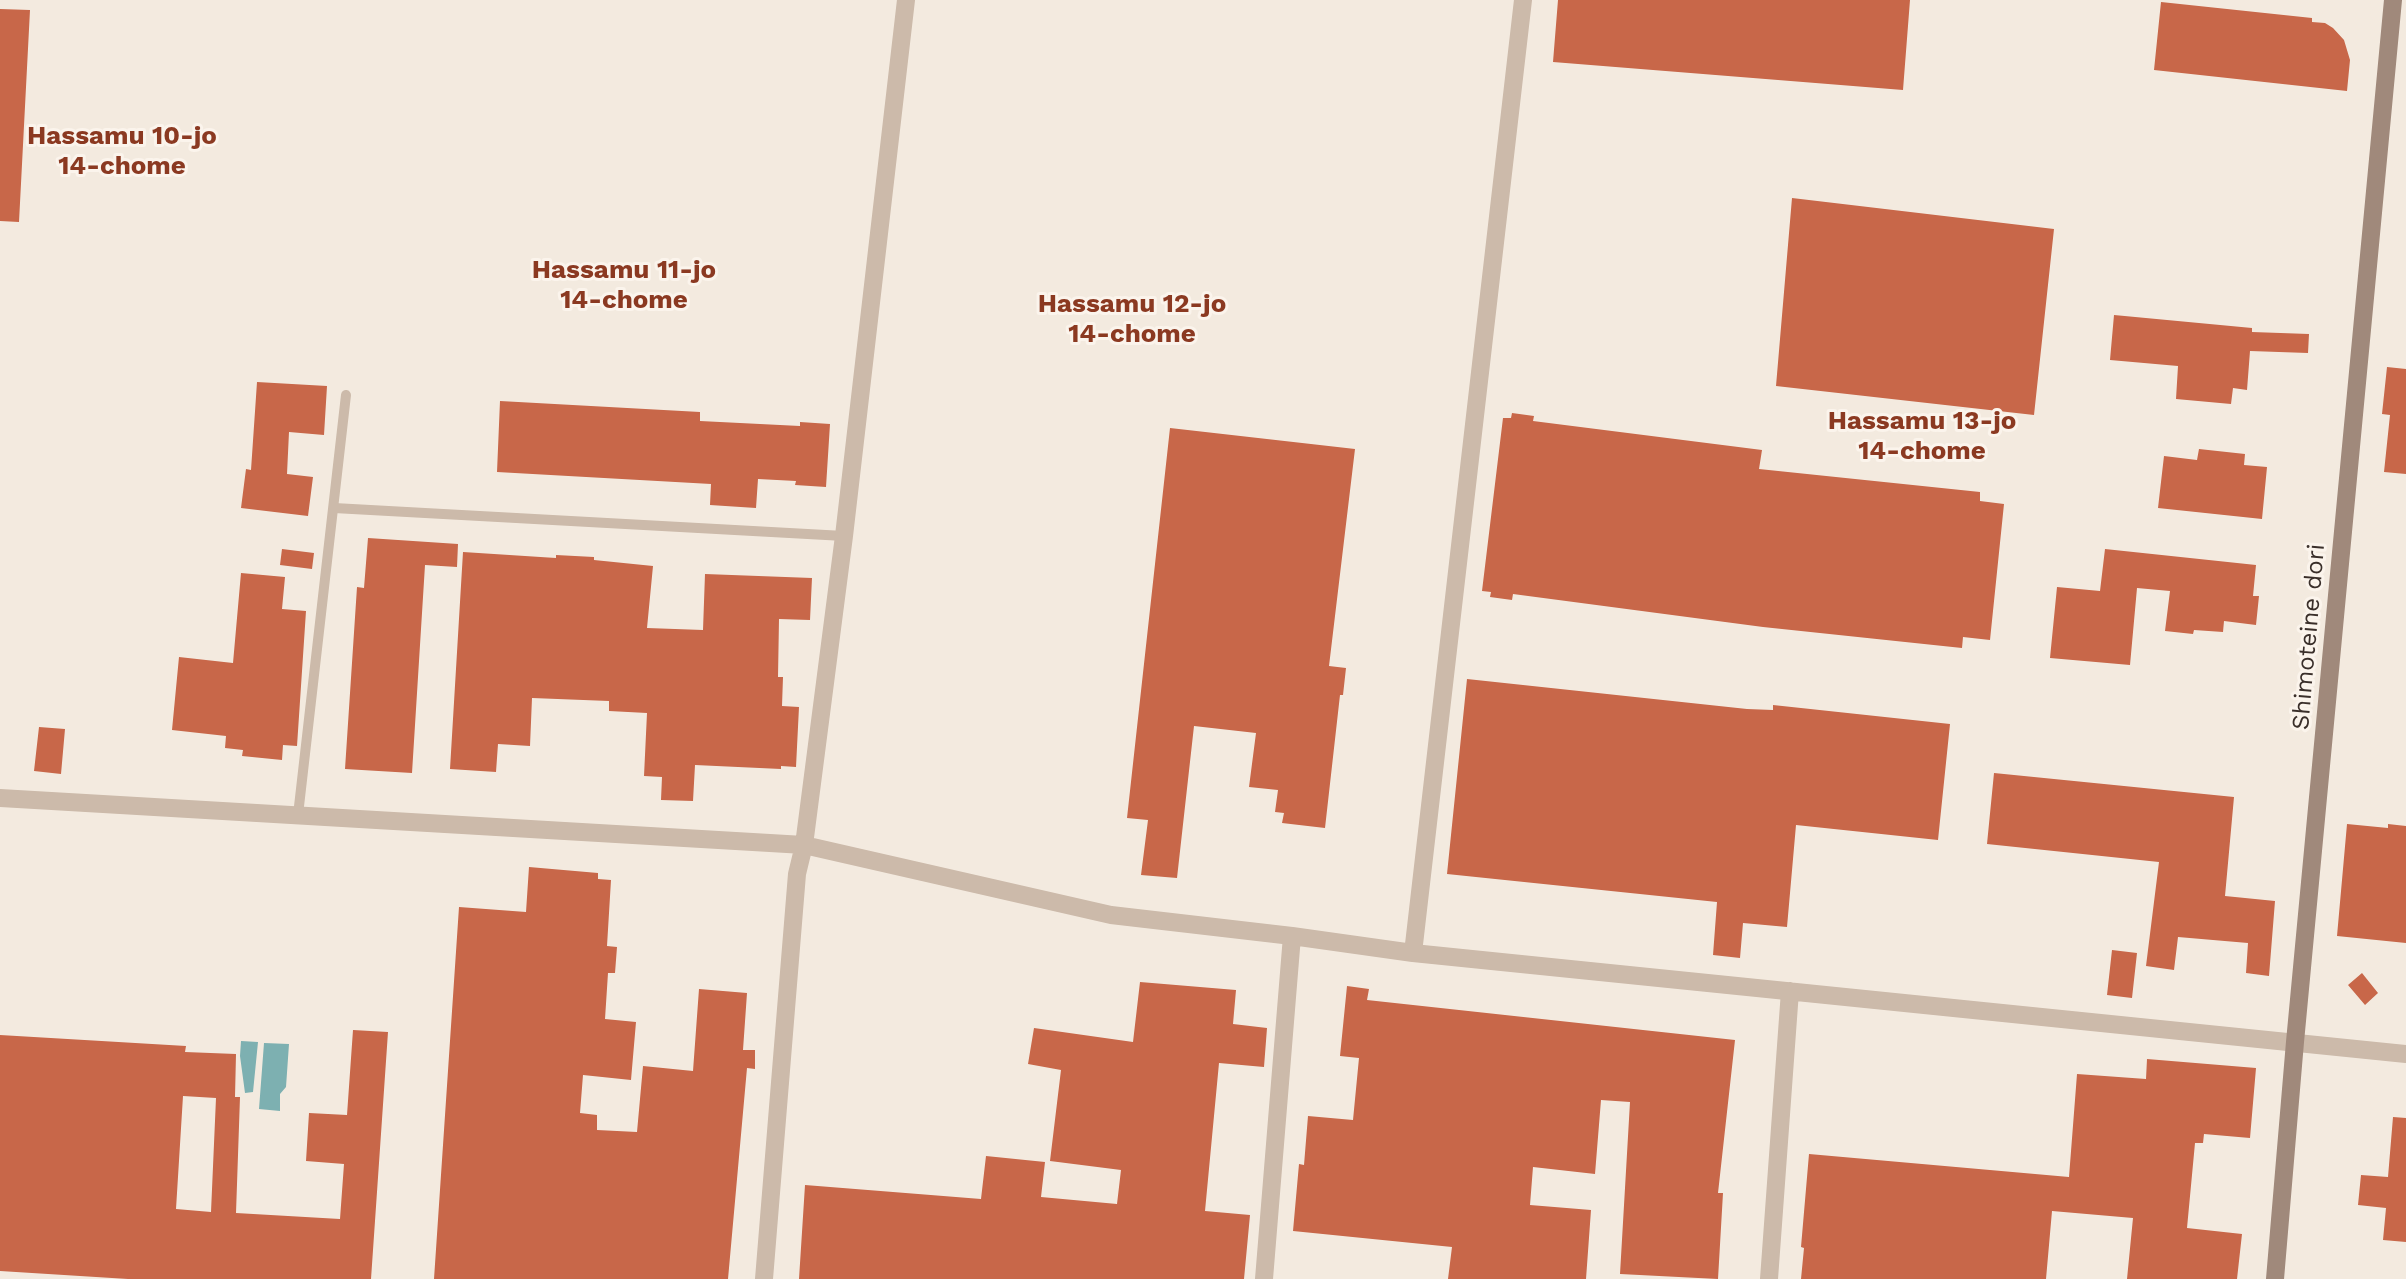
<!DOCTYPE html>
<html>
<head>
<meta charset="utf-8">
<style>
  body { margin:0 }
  canvas { display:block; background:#f3eadf }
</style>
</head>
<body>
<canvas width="2406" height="1279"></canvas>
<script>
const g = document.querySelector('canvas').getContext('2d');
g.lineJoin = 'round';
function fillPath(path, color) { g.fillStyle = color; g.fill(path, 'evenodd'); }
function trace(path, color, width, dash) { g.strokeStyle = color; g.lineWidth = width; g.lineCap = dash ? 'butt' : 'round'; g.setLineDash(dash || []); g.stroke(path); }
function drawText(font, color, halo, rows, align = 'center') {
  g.font = font + ' "Work Sans",sans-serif'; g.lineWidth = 6; g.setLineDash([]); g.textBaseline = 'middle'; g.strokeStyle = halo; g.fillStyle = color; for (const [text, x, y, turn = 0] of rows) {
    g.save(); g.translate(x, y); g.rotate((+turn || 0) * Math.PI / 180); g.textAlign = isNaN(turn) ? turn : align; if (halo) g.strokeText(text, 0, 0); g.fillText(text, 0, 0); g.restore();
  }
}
fillPath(new Path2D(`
  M241,1041L258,1042L253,1092L245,1093L240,1056Z
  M264,1043L289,1044L286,1087L280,1094V1111L259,1109Z`), '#7db0b1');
fillPath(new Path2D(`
  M1558,0H1910L1903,90L1553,62Z
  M2161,2L2312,18V22L2325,23L2333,28L2344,40L2350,60L2347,91L2154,70Z
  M0,9L30,10L19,222L0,221Z
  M1792,198L2054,229L2034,415L1776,386Z
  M2114,315L2252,328V332L2309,334L2308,353L2250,351L2247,390L2233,388L2231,404L2176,399L2178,366L2110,360Z
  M2387,367L2406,369V474L2384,472L2390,415L2382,414Z
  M257,382L327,386L324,435L289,432L287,474L313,477L308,516L241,508L246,469L251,470Z
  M500,401L700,412V421L800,426V422L830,424L826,487L795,485L796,481L758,479L756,508L710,505L711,484L497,472Z
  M1512,413L1534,416L1533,421L1762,450L1759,469L1980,492V501L2004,504L1990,640L1963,637L1962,648L1763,627L1513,594L1512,600L1490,597L1491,592L1482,591L1503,418H1511Z
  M1170,428L1355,449L1329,666L1346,668L1343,695H1340L1325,828L1282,823L1284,813L1275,812L1278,790L1249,787L1256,733L1194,726L1177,878L1141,875L1148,820L1127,818Z
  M2199,449L2245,454L2244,465L2267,467L2262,519L2158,508L2164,456L2197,460Z
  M368,538L458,544L457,567L425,565L412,773L345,769L357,587L364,588Z
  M282,549L314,553L312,569L280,565Z
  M2105,549L2256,565L2253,596H2259L2256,625L2224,621L2223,632L2194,630L2193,634L2165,631L2170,591L2137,588L2130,665L2050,658L2057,587L2100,591Z
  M463,552L556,558V555L594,557V560L653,566L647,628L703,630L705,574L812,578L810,620L779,619L778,677H783L782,706L799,707L796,767L781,766V769L695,765L693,801L661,800L662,777L644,776L647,713L609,711V701L532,698L530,746L498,744L496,772L450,769Z
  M241,573L285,577L282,609L306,611L297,746L283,745L282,760L242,756L243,750L225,748L226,736L172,730L179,657L233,663Z
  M1467,679L1747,709L1773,710V705L1950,724L1938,840L1796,825L1787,927L1743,923L1740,958L1713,955L1717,902L1447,874Z
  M39,727L65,729L61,774L34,771Z
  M1994,773L2234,797L2225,896L2275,901L2269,976L2246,973L2248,943L2178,937L2174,970L2146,966L2159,862L1987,844Z
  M2347,824L2388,828V824L2406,826V943L2337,936Z
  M529,867L598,873V879L611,880L607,946L617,947L615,973H608L605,1019L636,1022L631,1080L583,1075L580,1113L597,1115V1130L637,1132L643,1066L693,1071L699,989L747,993L743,1050H755V1069L747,1068L728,1279H434L459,907L526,912Z
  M2112,950L2137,953L2132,998L2107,995Z
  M2362,973L2378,993L2365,1005L2348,985Z
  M1140,982L1236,990L1233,1024L1267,1028L1264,1067L1219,1063L1205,1211L1250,1215L1244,1279H799L805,1185L981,1199L986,1156L1045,1162L1041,1197L1117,1204L1121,1170L1050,1161L1061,1070L1028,1064L1034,1028L1133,1042Z
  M1347,986L1369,989L1367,1000L1735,1040L1718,1193H1723L1718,1279L1620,1274L1630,1102L1601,1100L1595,1174L1533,1167L1530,1205L1591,1210L1586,1279H1448L1452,1247L1293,1231L1299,1164L1304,1165L1308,1116L1353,1120L1359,1058L1340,1056Z
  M353,1030L388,1032L371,1279H128L0,1271V1035L186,1046L185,1052L236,1054L235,1097H240L236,1213L340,1219L344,1164L306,1161L309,1113L347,1115ZM183,1096L216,1098L211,1212L176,1209Z
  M2147,1059L2256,1068L2250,1138L2204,1134L2203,1143H2195L2187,1228L2242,1234L2237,1279H2127L2133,1218L2052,1211L2046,1279H1801L1804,1248L1801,1247L1809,1154L2069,1177L2077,1074L2146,1079Z
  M2393,1117L2406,1118V1242L2383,1240L2386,1208L2358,1205L2361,1175L2388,1177Z`), '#c86749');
trace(new Path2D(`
  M334,508L844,536
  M298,815L346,395`), '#ccbaaa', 10);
trace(new Path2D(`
  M0,798L804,845L1111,915L1292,936L1413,953L2406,1054
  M1413,953L1523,0
  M764,1279L797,874L804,845L844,536L906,0
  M1264,1279L1292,936
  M1769,1279L1790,991`), '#ccbaaa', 18);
trace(new Path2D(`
  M2275,1279L2295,1042L2393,0`), '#a0897b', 18);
drawText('24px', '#3a2f2a', '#fbf4ec', [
  ["Shimoteine dori",2309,637,-85]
]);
drawText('bold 26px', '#8b3921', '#fbf4ec', [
  ["Hassamu 10-jo",122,136],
  ["14-chome",122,166],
  ["Hassamu 11-jo",624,270],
  ["14-chome",624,300],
  ["Hassamu 12-jo",1132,304],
  ["14-chome",1132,334],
  ["Hassamu 13-jo",1922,421],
  ["14-chome",1922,451]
]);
</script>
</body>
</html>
